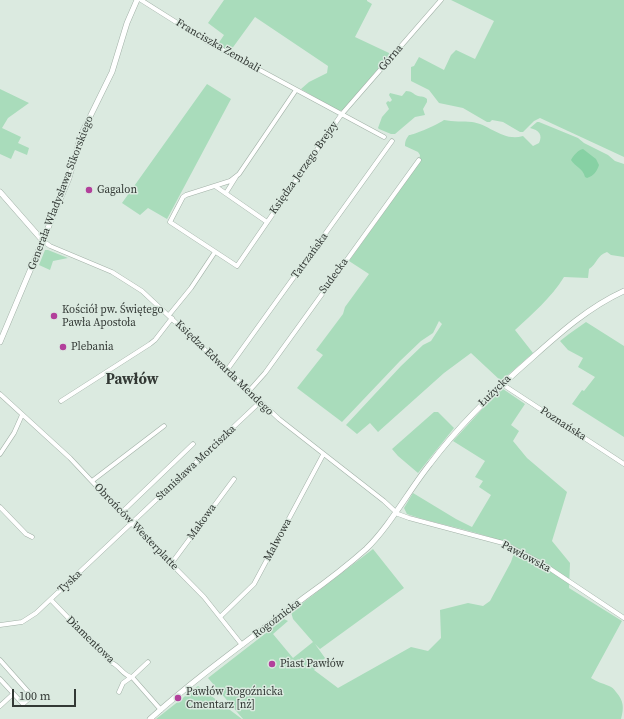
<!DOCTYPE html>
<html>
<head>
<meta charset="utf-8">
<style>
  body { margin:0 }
  #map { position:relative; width:624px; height:719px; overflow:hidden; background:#dbeae0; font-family:"Source Serif 4",serif }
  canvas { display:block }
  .scale { position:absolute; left:12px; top:689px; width:64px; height:18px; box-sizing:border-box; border:2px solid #333935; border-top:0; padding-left:5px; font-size:12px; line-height:14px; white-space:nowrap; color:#333935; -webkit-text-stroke:3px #dbeae0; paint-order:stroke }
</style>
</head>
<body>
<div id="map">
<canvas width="624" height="719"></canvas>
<div class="scale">100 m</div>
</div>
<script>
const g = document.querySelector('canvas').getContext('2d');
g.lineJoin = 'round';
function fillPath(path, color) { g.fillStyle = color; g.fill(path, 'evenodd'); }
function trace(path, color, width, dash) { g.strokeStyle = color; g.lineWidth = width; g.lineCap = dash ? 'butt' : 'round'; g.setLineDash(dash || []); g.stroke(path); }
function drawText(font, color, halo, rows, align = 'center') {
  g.font = font + ' "Source Serif 4",serif'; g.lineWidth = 3; g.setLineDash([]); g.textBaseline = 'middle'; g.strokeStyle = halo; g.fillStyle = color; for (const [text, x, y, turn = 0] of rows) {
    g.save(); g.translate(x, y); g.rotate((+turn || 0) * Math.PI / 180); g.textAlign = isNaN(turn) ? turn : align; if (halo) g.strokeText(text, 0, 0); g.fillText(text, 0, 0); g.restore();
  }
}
fillPath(new Path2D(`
  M224,0H367V1L372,4L355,37L389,53V56L343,110L338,111L301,89L309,82L327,73L328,66L255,17L231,50L237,54L236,55L200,35L201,34L218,44L224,35L208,23Z
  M451,0H624V157L540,118L534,121L523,132H520L503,122L492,120L490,122H487L463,108L439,103L429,90L411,81V67L414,66L419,57L444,70L451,55L456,50L475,59L494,21Z
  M207,84L231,99L167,219L148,208L140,215L122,203Z
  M0,89L29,103L8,118L2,128L21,137L18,143L29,148L27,155L15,150L11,159L0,154Z
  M406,91C412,91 413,94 418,96C422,97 424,96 427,99V102L423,109L425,115L415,117L395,134H391L379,129L378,128L382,117L389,109L386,103L388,101L390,102L392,100L389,95L390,93L402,96Z
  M444,120C453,122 463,121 472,122C489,124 503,142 523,136L533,146L539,143C543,135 539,130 530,128L537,122H539L578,138L584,143L608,155L615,161L624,164V257L611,255L607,252C597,255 597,264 589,269L588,278L564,277C551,298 532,314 515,330L533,353L501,381L471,353L444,373L378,432L370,423L357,434L346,425L401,366L423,345L431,341L442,324L439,321L433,333L421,341L400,361L342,422L297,388L323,355L316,350L343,314L345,307L369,274L349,261L419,163L420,155L418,152L405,146C405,141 406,139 409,135C414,135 439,124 444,120Z
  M45,250H48L68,258L53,261L50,270L39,265Z
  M586,322L624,346V437L572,404L582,390L584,391L595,377L578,367L583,358L568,350L560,341L569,334Z
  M503,389L525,404L511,425L519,431L513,441L527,458L567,492L552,541L570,563L569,588L622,621L591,678C597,682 602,683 609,686C612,687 614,689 616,692C624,701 624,708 621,719H243L208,678L284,619L288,621L273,634L293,658L313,642L293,619L291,612L373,549L404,588L320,649L315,644L325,658L314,670L338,688L411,647L428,651L441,638L440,610L468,603L483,606L490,601L511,562L516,547C481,531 442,526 407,514L404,508L413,493L456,519L472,527L491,495L479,487L483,481L475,477L485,461L453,441L485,406Z
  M434,412H438L454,428L418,473L398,456L392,449Z
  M198,686L242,719H156Z`), '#a9dcbb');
fillPath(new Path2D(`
  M583,149L596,159L599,165C597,171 594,176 587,178L585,177C583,168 575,167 571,160C573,156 578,150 583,149Z`), '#87d1a4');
const minor = new Path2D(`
  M141,0L206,41L384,137
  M296,90L239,174L230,181L186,195L183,197L170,222L237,266L341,115L441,0
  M215,186L267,222
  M226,193L236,177
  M43,241L50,246L112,272L142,291L279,419L384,501L398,514L409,518L503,543L543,564L624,618
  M169,315L191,288L215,252
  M227,370L392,141
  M502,384L624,464
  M249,391L265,373L419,160
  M0,394L70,458L132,524L204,597L242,645
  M61,401L150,344L155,340L172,318
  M0,454L14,433L22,415
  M92,481L164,426
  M0,507L26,534L32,537
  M121,513L193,444
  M171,564L234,479
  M51,600L112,663C120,666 123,676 132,677
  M220,617L254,584L323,455
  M0,625L22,622L36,613L260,402
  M0,660L32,696L23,704L0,679
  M148,662L132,677L161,710
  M119,692L123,683L130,678
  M0,706L13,694`);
const tertiary = new Path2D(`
  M0,192L43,241
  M0,342L69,178L81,135L112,72L127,23L137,0
  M150,719C199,675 253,637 305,597C326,582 347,566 366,549C390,526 409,490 430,464C460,424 495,390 533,357C561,332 589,307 624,291`);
trace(minor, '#a2b1a7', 5);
trace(tertiary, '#a2b1a7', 6);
trace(minor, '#fff', 4);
trace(tertiary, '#fff', 5);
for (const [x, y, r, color] of [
  [89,190,4,"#b2409b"],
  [54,316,4,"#b2409b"],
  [63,347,4,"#b2409b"],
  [272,664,4,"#b2409b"],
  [178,698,4,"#b2409b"]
]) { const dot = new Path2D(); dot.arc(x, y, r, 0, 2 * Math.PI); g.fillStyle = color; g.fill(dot); trace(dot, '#dbeae0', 1.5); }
drawText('11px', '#333935', '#dbeae0', [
  ["Franciszka Zembali",218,46,30],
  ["Górna",391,58,-49],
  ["Księdza Jerzego Brejzy",304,168,-55],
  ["Generała Władysława Sikorskiego",61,193,-69],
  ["Tatrzańska",310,256,-54],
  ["Sudecka",334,276,-54],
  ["Księdza Edwarda Mendego",224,368,44],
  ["Łużycka",495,391,-44],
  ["Poznańska",563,424,33],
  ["Stanisława Morciszka",196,463,-43],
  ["Makowa",202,522,-54],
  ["Obrońców Westerplatte",136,527,46],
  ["Malwowa",278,540,-62],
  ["Pawłowska",526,557,28],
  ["Tyska",70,582,-43],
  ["Rogoźnicka",277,619,-37],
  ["Diamentowa",90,640,44]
]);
drawText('11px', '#333935', '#dbeae0', [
  ["Gagalon",97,190],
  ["Kościół pw. Świętego",62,310],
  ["Pawła Apostoła",62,323],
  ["Plebania",71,347],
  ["Piast Pawłów",280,664],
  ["Pawłów Rogoźnicka",186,692],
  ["Cmentarz [nż]",186,705]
], 'left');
drawText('bold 15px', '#333935', '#dbeae0', [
  ["Pawłów",132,380]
]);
</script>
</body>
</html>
